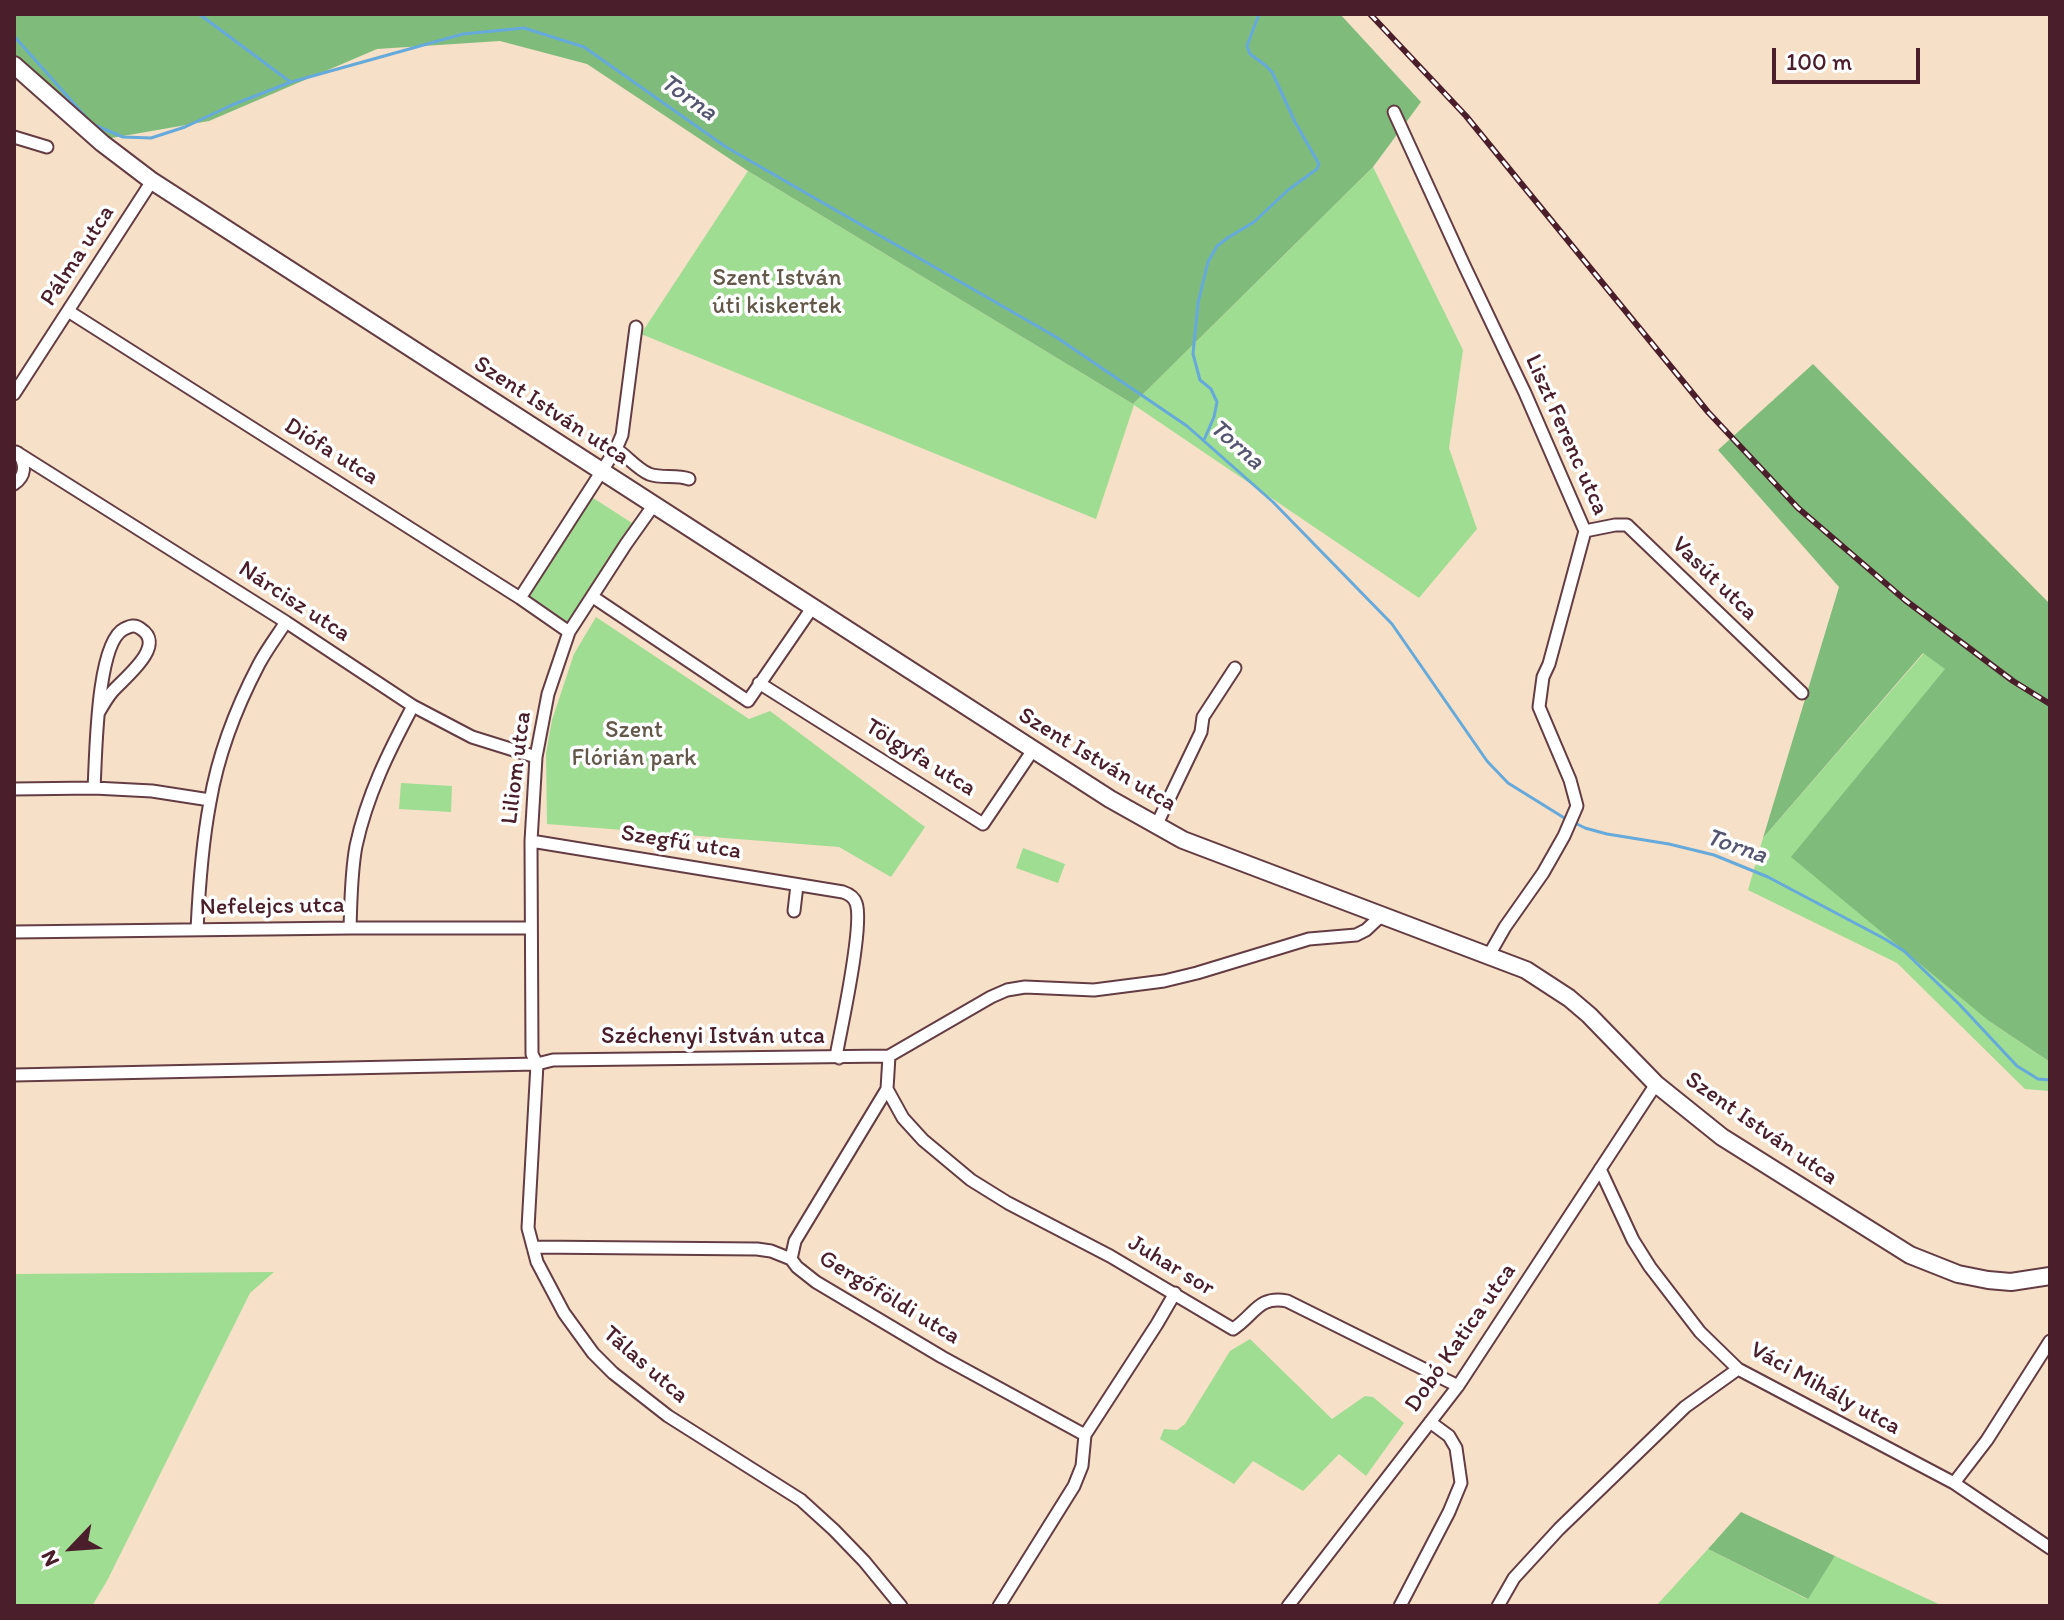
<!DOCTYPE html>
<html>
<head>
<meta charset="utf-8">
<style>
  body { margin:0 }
  #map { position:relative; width:2064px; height:1620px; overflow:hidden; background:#f6e0c8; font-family:Itim,sans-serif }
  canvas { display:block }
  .frame { position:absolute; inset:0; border:16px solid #4a1f2b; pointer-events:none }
  .north { position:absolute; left:32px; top:1508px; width:80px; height:80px; -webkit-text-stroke:6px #fff; paint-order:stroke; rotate:245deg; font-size:22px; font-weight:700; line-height:32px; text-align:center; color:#4a1f2b }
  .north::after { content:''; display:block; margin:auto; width:28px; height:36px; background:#4a1f2b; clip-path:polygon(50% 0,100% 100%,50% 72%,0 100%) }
  .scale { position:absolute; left:1772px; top:48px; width:148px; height:36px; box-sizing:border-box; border:4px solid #4a1f2b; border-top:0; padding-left:10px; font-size:24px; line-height:28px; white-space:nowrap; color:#4a1f2b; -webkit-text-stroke:6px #fff; paint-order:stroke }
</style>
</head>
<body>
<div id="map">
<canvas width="2064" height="1620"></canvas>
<div class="frame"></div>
<div class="north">N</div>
<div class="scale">100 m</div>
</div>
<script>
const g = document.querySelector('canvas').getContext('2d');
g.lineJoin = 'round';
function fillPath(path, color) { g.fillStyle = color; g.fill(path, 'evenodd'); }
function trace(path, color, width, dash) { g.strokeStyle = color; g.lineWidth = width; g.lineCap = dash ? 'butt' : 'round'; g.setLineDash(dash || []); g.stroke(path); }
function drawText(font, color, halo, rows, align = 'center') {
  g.font = font + ' Itim,sans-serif'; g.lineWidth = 7; g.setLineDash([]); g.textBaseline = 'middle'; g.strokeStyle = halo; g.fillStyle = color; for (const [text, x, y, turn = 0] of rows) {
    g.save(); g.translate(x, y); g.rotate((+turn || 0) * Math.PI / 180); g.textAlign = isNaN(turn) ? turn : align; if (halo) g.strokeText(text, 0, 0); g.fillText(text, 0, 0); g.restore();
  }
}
fillPath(new Path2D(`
  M1373,167L1463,350L1449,448L1477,529L1419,598L1134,405L1096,519L641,334L748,171L1133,404Z
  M590,496L632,523L567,622L526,595Z
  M596,617L749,719L770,711L925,827L891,877L839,847L547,824L546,753L552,720L574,654Z
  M1924,653L1946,669L1989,1021L2050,1062V1091L2025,1089L1897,963L1748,890L1763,838Z
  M401,783L452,786L451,812L399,809Z
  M1023,848L1065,864L1058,883L1016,868Z
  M274,1272L250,1293L108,1579L92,1606H14V1274Z
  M1250,1339L1332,1419L1365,1396L1373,1397L1404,1423L1366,1476L1339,1454L1303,1491L1253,1461L1234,1484L1160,1439L1164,1429L1177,1430L1185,1424L1230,1351Z
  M1708,1549L1807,1599L1835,1556L1943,1606H1656Z`), '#9fdd92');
fillPath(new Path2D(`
  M14,14H1340L1421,102L1373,167L1133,404L748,171L587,64L500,41L377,49L209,121L100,140L14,62Z
  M1813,364L2050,604V1062L1989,1021L1791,857L1945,669L1923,653L1763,838L1839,587L1718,450Z
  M1741,1512L1835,1556L1808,1599L1708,1549Z`), '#7fbc7c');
trace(new Path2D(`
  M199,14L289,81
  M14,36L92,124L123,137L151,138L185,127L232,105L291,82L463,34L524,28L584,47L726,147L1056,337L1187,426L1273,502L1392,624L1487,761L1508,783L1566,819
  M1204,440L1214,417L1217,402L1211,389L1200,380L1193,354L1198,303L1208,262L1217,246L1229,237L1254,222L1288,190L1317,169L1319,164L1295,122L1272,72L1265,65L1250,54L1247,46L1259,14
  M1573,822L1585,828L1607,834L1669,844L1714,855L1768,877L1885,939L1904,951L1959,1004L2017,1066L2038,1079L2050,1080`), '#66a9db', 3);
const minor = new Path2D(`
  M1394,112L1464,265L1525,393L1585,531L1549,664L1543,677L1539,707L1570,780L1577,806L1564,836L1543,873L1505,927L1489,955
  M14,137L47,147
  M68,311L520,598L569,632
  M14,394L152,181
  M616,449C627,456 637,469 649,474C662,479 676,474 689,479
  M16,452L286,622L413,706L472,737L536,757
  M14,484C26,476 26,464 18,453
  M653,506L626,544L569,632L548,694L536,757L531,841L532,1054L537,1064L528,1228L537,1262L564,1313L593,1353L613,1373L668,1416L801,1500L834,1530L864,1561L901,1606
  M1585,531L1615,525H1627L1802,693
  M593,597L748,701L812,608
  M520,598L616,449L622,435L636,327
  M759,683L983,824L1033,750
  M94,788C96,758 96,643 124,629C130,626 135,624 141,629C167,646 124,678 112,692C107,698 103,705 99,712
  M14,789L94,788L152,791L210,800
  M1156,826L1201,732L1203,717L1235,668
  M531,841L843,892C849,894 854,897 856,903C864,924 842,1024 837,1051L839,1058
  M794,911L797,885
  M350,928C351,900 351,873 356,846C367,795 389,751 413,706
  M197,930C199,887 202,844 210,802C218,755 237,706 259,664C267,649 277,636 286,622
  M14,932L350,928H530
  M889,1056L887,1089L795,1241L791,1259L797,1267L816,1282L942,1357L1085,1435L1157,1324L1175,1293
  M14,1075L537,1064L553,1060L889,1056L991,997L1007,990L1025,987L1094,990L1164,981L1197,973L1309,939L1356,935L1366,930L1382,915
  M887,1089L903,1118L923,1140L971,1180L1008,1203L1110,1256L1233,1329C1254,1316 1258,1295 1287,1301L1458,1386
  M1600,1169L1633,1240L1650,1267L1700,1332L1738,1369L1954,1483L2050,1548
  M533,1247L757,1249L771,1251L791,1259
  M1954,1483L1987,1440L2050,1341
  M999,1606L1074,1486L1082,1466L1085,1435
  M1288,1606L1458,1386L1656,1084
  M1400,1606L1449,1512L1461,1483L1456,1448L1449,1436L1430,1422
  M1498,1606L1514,1578L1559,1529L1685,1407L1738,1369`);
const secondary = new Path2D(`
  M14,65L102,143L152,181L1110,799L1183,840L1526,970L1569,998L1589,1015L1656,1084L1722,1137L1910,1255L1958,1274L1988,1280L2011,1282L2050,1276`);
trace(minor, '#643c43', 15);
trace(secondary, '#643c43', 20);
trace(minor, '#fff', 11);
trace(secondary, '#fff', 16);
const rail = new Path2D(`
  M1370,14L1466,116L1708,412L1798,508L1905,600L2013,681L2050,704`);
trace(rail, '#4a1f2b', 6);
trace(rail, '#fff', 3, [9]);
drawText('24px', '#4a1f2b', '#fff', [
  ["Pálma utca",78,256,-57],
  ["Szent István utca",551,411,33],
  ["Liszt Ferenc utca",1566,435,66],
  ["Diófa utca",331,452,32],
  ["Vasút utca",1714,579,44],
  ["Nárcisz utca",294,602,33],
  ["Tölgyfa utca",920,758,32],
  ["Szent István utca",1097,760,31],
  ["Liliom utca",517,768,-83],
  ["Szegfű utca",681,843,9],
  ["Nefelejcs utca",272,907,-1],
  ["Széchenyi István utca",713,1037],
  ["Szent István utca",1761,1129,35],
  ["Juhar sor",1171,1266,31],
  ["Gergőföldi utca",889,1298,31],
  ["Dobó Katica utca",1461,1338,-55],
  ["Tálas utca",645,1365,41],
  ["Váci Mihály utca",1825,1389,29]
]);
drawText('24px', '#64584a', '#fff', [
  ["Szent István",777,279],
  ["úti kiskertek",777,307],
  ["Szent",634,731],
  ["Flórián park",634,759]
]);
drawText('italic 26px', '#555671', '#fff', [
  ["Torna",688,98,35],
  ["Torna",1236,445,41],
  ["Torna",1736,847,19]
]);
</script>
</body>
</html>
